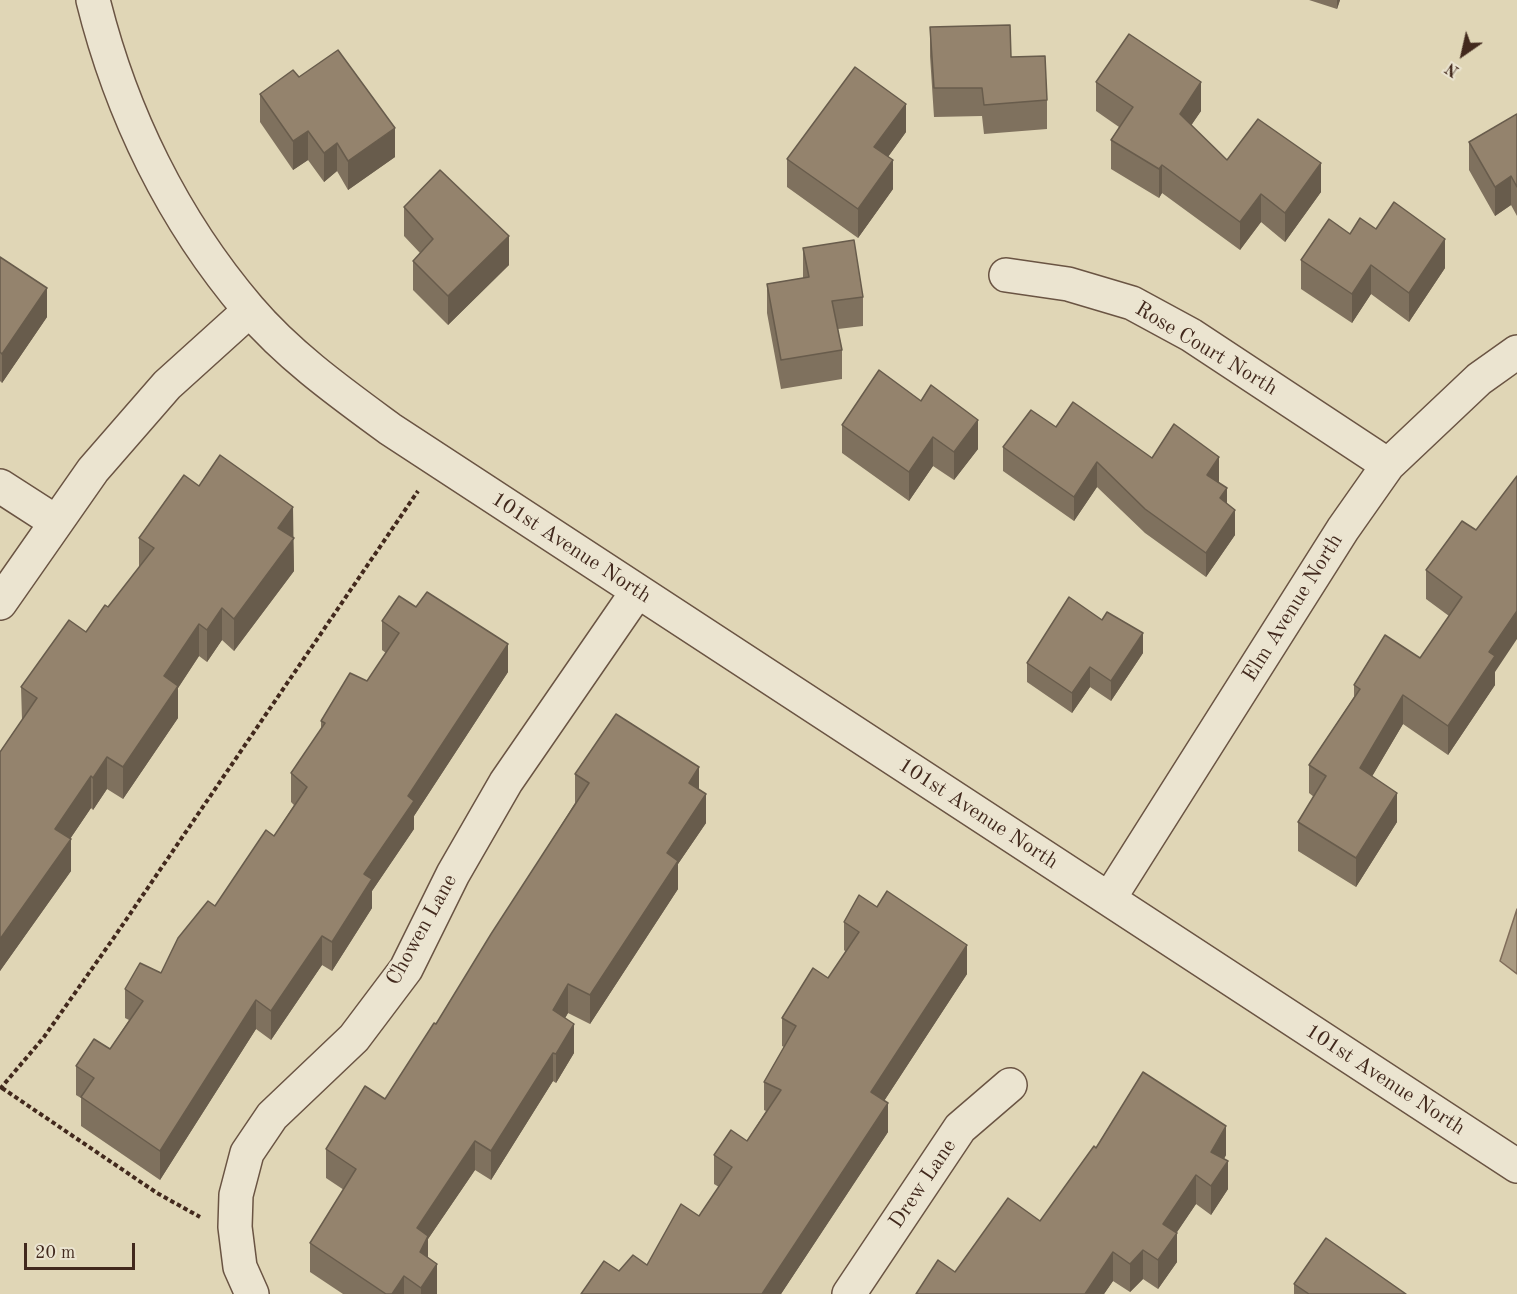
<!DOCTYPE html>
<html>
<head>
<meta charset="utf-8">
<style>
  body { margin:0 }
  #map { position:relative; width:1517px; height:1294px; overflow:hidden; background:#e0d6b6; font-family:"Old Standard TT",serif }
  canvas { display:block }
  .north { position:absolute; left:1433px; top:24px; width:60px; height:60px; -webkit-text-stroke:4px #ebe4d0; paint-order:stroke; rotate:214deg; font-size:16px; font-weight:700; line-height:24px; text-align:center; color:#42291d }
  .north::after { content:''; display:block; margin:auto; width:21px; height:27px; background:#42291d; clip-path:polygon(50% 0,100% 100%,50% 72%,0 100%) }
  .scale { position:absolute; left:24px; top:1243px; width:111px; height:27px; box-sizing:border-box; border:3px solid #42291d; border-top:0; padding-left:8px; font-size:18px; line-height:21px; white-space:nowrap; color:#42291d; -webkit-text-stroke:4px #ebe4d0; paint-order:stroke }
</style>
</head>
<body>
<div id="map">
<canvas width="1517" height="1294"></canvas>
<div class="north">N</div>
<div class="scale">20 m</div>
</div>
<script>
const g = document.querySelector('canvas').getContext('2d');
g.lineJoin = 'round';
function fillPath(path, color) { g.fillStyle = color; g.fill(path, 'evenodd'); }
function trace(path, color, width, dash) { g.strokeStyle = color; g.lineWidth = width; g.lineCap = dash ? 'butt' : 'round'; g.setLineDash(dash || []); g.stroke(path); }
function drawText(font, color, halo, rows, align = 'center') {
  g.font = font + ' "Old Standard TT",serif'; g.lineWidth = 6; g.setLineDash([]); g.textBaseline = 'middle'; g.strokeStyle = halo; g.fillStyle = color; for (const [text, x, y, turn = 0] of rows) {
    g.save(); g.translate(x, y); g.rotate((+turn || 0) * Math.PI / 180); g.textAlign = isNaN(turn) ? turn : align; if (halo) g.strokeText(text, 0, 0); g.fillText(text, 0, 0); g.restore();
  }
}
const water = new Path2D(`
  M1517,909V974L1500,961Z`);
fillPath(water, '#aa9b82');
trace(water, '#806d5a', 1.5);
const street = new Path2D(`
  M93,0C121,113 173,220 249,309C289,356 341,393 390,429L1517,1166
  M1006,275L1068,284L1132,303L1191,335L1388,465
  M0,486L56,522
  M0,603L93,470L167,385L250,310
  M1109,899L1343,529L1388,465L1479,379L1517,352
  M252,1294L240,1267L235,1227L236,1195L247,1153L272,1116L354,1038L406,969L453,874L506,782L637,592
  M849,1294L960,1128L1010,1085`);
trace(street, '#6a5443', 36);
trace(new Path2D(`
  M2,1088L157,1193L200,1217
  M0,1089L44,1037L115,936L418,491`), '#42291d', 4, [4.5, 3]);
trace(street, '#ebe4d0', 33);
fillPath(new Path2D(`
  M1309,0H1340L1337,9Z
  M930,27L1011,57L1047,100V129L984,134L982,116L934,117L930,56Z
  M299,77L395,157L348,190L337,171L324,182L308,160L293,170L260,122V94Z
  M1096,82L1201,111L1191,125L1227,160L1321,192L1285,242L1261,222L1240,250L1162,193L1159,198L1111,169V140L1119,127L1096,111Z
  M1517,114V216L1511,205L1495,216L1469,170V142Z
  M906,132L888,157L893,189L858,238L787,187V159Z
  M404,207L509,265L448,325L413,290V261L420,253L404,236Z
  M1376,229L1445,268L1409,322L1371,294L1352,323L1301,289V260L1350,234Z
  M803,248L863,297V326L838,329L842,350V379L781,389L767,313V284L803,278Z
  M0,257L47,317L2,383L0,381Z
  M879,370L978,449L954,480L933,466L909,501L842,453V425Z
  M1056,427L1152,458L1219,482L1227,504L1235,535L1206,577L1145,533L1097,487L1074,521L1003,471V447Z
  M199,486L293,537L294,571L234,651L222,640L207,662L199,656L178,688V718L123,799L107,789L93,810L91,808L70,839L71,871L0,971V752L22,720L21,687L86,632L108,607L139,568V538Z
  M1462,521L1495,672V685L1448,755L1403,724L1372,776L1397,822L1356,887L1298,851V822L1314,797L1309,793V765L1354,697V685L1420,658L1449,616L1426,599V570Z
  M1102,620L1143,653L1111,701L1090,687L1072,713L1027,682V663Z
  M382,621L508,672L414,816V829L372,891V908L332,971L322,965L271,1040L256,1029L160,1180L81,1126V1098L76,1095V1066L110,1049L129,1020L125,1018V989L161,973L215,906L274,836L294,805L291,802V773L321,729V721L367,681L386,653L382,650Z
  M575,774L699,790L706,823L678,864V889L590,1024L568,1013L565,1018L574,1053L556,1083L553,1081L491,1180L475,1170L428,1239V1258L437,1293V1294H343L310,1272V1243L344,1190L326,1178V1149L385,1099L436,1024L575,803Z
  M844,922L967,974L884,1101L888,1132L781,1294L619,1271L647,1265L699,1216L719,1187L714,1184V1155L747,1141L766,1111L764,1110V1082L784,1047L782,1046V1018L828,978L846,952L844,950Z
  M1096,1148L1226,1155L1224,1159L1228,1189L1211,1215L1196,1204L1176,1233L1177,1262L1158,1289L1143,1279L1130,1292L1113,1281L1104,1294H916L1040,1221Z
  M1294,1284L1406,1294H1294Z`), '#7f715e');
fillPath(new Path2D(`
  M1337,0H1340L1337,9Z
  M1201,82V111L1180,142V114Z
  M906,104V132L874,176V147Z
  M395,128V157L348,190V161Z
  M308,131V160L293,170V141Z
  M337,143V171L324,182V153Z
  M893,160V189L858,238V209Z
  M1321,163V192L1285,242V213Z
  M1162,165V193L1159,198V169Z
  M1511,176V205L1495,216V187Z
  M1261,194V222L1240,250V222Z
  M509,236V265L448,325V296Z
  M1445,239V268L1409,322V293Z
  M1371,265V294L1352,323V294Z
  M47,288V317L2,383V354Z
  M978,420V449L954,480V452Z
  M933,437V466L909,501V472Z
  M1219,457V482L1207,499V475Z
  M1097,462V487L1074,521V497Z
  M1227,488V512L1220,498Z
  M293,507L294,571L234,651V619L278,528Z
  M1235,510V535L1206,577V553Z
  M222,608V640L207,662V630Z
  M1517,611V639L1495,672V685L1448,755V726L1489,652Z
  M199,624V656L178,688V718L123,799V767L164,676Z
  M1143,633V653L1111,701V681Z
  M508,644V672L414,816V829L372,891V908L332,971V942L364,874L408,796Z
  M1090,667V687L1072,713V693Z
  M1403,695V724L1360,797V768Z
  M107,757V789L93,810V778Z
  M699,767V796L689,783Z
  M91,776V808L55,861V829Z
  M1397,793V822L1356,887V858Z
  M706,794V823L678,864V889L590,1024V995L667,853Z
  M71,839V871L0,971V939Z
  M322,936V965L271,1040V1011Z
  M967,945V974L871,1121V1092Z
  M568,984V1013L553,1039V1010Z
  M256,1000V1029L160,1180V1151Z
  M574,1024V1053L556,1083V1054Z
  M553,1053V1081L491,1180V1151Z
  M888,1103V1132L781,1294H762Z
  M1226,1126V1155L1211,1181V1152Z
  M475,1141V1170L428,1239V1264L420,1281L417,1228Z
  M1228,1161V1189L1211,1215V1186Z
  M1196,1175V1204L1163,1253V1224Z
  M1177,1233V1262L1158,1289V1260Z
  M1143,1250V1279L1130,1292V1264Z
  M1113,1252V1281L1104,1294H1085Z
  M437,1264V1294H421V1288Z
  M404,1276V1294H392Z`), '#685c4c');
const building = new Path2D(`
  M1010,25L1011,57L1045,56L1047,100L984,105L982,88H934L930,27Z
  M1129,34L1201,82L1180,114L1227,160L1258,119L1321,163L1285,213L1261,194L1240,222L1162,165L1159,169L1111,140L1133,107L1096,82Z
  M338,50L395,128L348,161L337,143L324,153L308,131L293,141L260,94L293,70L299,77Z
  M855,67L906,104L874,147L893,160L858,209L787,159Z
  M1517,114V187L1511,176L1495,187L1469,142Z
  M440,170L509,236L448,296L413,261L433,239L404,207Z
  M1394,202L1445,239L1409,293L1371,265L1352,294L1301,260L1329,219L1350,234L1360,218L1376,229Z
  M854,240L863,297L832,301L842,350L781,360L767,284L809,277L803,248Z
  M0,257L47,288L2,354L0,352Z
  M879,370L921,401L931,385L978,420L954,452L933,437L909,472L842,425Z
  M1073,402L1152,458L1174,424L1219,457L1207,475L1227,488L1220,498L1235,510L1206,553L1145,509L1097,462L1074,497L1003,447L1031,410L1056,427Z
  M220,455L293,507L278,528L294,538L234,619L222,608L207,630L199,624L164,676L178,686L123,767L107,757L93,778L91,776L55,829L71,839L0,939V752L37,698L21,687L69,620L86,632L105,605L108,607L154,548L139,538L184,475L199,486Z
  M1517,476V611L1489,652L1495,656L1448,726L1403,695L1360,768L1397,793L1356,858L1298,822L1326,776L1309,765L1360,689L1354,685L1385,635L1420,658L1462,597L1426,570L1462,521L1476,530Z
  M427,592L508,644L408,796L414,801L364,874L372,879L332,942L322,936L271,1011L256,1000L160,1151L81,1097L94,1078L76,1066L94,1039L110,1049L143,1001L125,989L140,963L161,973L178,938L208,901L215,906L266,830L274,836L307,787L291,773L325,723L321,721L350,673L367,681L399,633L382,621L399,596L416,607Z
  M1069,597L1102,620L1107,612L1143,633L1111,681L1090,667L1072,693L1027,663Z
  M616,714L699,767L689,783L706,794L667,853L678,861L590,995L568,984L553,1010L574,1024L556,1054L553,1053L491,1151L475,1141L417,1228L428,1236L420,1252L437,1264L421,1288L404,1276L392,1294H386L310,1243L356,1169L326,1149L365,1086L385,1099L434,1023L436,1024L491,934L589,783L575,774Z
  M887,891L967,945L871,1092L888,1103L762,1294H581L604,1261L619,1271L633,1255L647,1265L681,1204L699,1216L732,1167L714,1155L731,1130L747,1141L781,1090L764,1082L796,1026L782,1018L813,968L828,978L859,932L844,922L859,895L877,907Z
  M1143,1072L1226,1126L1211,1152L1228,1161L1211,1186L1196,1175L1163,1224L1177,1233L1158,1260L1143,1250L1130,1264L1113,1252L1085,1294H916L938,1260L955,1272L1008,1198L1040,1221L1094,1146L1096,1148Z
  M1326,1238L1406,1294H1309L1294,1284Z`);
fillPath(building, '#94836d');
trace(building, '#685c4c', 1.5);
drawText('21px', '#42291d', '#ebe4d0', [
  ["Rose Court North",1206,349,31],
  ["101st Avenue North",571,548,33],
  ["Elm Avenue North",1293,608,-58],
  ["101st Avenue North",978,814,33],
  ["Chowen Lane",422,930,-61],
  ["101st Avenue North",1385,1080,33],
  ["Drew Lane",923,1184,-56]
]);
</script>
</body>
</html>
